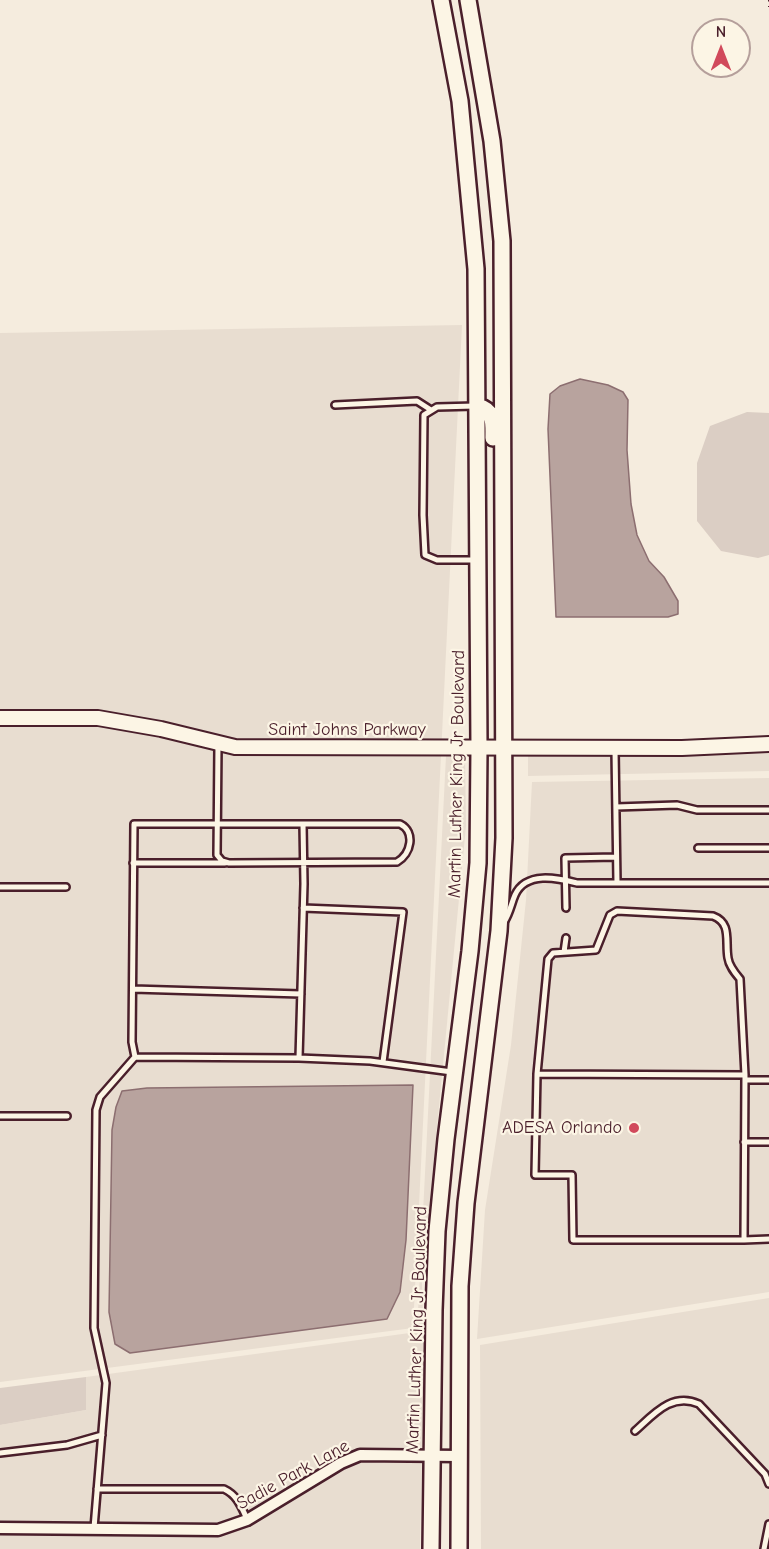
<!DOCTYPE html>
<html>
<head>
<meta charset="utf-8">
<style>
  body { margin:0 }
  #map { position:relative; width:769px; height:1549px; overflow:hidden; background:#f5ecde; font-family:"Comic Neue",sans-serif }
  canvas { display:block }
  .north { position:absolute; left:691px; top:18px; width:60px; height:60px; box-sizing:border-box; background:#fcf5e5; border:2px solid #b59f9b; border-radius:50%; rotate:0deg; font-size:16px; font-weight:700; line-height:24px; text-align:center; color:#4a1f2b }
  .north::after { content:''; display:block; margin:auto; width:21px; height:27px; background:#d1495b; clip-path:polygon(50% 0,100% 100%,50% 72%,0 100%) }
</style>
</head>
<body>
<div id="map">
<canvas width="769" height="1549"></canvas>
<div class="north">N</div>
</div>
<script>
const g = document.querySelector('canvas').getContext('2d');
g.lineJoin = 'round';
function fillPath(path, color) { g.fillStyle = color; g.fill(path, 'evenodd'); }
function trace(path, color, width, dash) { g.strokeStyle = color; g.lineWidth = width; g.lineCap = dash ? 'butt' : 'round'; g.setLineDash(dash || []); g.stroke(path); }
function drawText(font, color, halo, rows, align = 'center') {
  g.font = font + ' "Comic Neue",sans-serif'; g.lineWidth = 4.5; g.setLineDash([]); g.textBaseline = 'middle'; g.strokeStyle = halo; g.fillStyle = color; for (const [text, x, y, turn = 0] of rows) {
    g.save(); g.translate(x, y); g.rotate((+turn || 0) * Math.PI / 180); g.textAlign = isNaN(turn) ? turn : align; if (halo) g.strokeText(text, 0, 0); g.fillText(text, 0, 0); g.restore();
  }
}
fillPath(new Path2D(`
  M462,325L413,1328L0,1382V333Z
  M769,752V771L528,776V755H682Z
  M446,756H465L466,826L422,1283L424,1351L420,1549H0V1425L86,1410V1377L417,1332Z
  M769,778V1292L477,1339L485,1210L511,1045L526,900L532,782Z
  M769,1298V1549H481L480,1345Z`), '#e8ddd0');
fillPath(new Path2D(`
  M747,412L769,413V555L758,558L721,551L697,521V463L710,426Z
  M86,1377V1410L0,1425V1388Z`), '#dbcec4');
const water = new Path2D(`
  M580,379L608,385L623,392L628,400L627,450L631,504L637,535L649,561L664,577L678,601V614L668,617H556L548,429L550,394L560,386Z
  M413,1085L406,1240L400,1292L387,1319L130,1353L115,1344L109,1312L112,1130L116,1107L122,1091L147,1088Z`);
fillPath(water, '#b8a39e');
trace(water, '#8c6e70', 1.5);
const service = new Path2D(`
  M335,405L417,401L431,410
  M475,406L437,407L424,415L423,515L425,555L437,560H476
  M218,745L217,855L222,861L229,863L397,862C411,854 416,832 400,824H134L132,1042L135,1057L299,1058L304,884L303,824
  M615,750L617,883
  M616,807L677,805L697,810H769
  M698,848H769
  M133,863H225
  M0,887H66
  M303,908L403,912L383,1062
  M566,908L565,858L616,857
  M504,922C510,913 511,904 515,895C526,871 557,878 577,883H769
  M564,952L566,938
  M133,989L301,994
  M299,1058L370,1061L452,1072
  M537,1074L548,959L553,953L596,950L610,915L617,911L713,916C732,923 725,941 728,958C729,966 735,973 740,979L745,1075
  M745,1080H769
  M0,1116H67
  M744,1142H769
  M744,1240L745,1075L537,1074L535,1175H572L573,1240H744L769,1239
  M635,1431C654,1414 672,1392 699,1404L765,1474L769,1484
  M0,1453L67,1445L102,1435
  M97,1489H224C237,1495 241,1506 247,1519
  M94,1528L106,1383L94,1328L96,1110L100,1097L135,1057
  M764,1549L769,1524`);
const minor = new Path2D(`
  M0,1528L218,1530L247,1520L341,1463L360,1455L459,1456`);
const tertiary = new Path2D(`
  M0,718H98L161,729L235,747L682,748L769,744`);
const secondary = new Path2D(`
  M477,406C495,410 493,423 493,438
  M431,1549L434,1310L437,1231L446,1139L470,951L478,863L479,748L476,269L460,101L441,0
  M459,1549L460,1286L466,1203L499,931L504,838L502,241L492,141L468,0`);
trace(service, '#4a1f2b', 10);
trace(minor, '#4a1f2b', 15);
trace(tertiary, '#4a1f2b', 18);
trace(secondary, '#4a1f2b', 20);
trace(new Path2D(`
  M769,0V7`), '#4a1f2b', 2, [1.5, 4.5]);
trace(service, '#fcf5e5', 5);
trace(minor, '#fcf5e5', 10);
trace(tertiary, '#fcf5e5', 14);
trace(secondary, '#fcf5e5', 15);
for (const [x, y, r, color] of [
  [634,1128,6,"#d1495b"]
]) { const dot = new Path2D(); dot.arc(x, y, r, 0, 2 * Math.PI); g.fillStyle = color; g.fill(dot); trace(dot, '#fcf5e5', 2); }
drawText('18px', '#4a1f2b', '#fcf5e5', [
  ["Saint Johns Parkway",347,730],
  ["Martin Luther King Jr Boulevard",457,774,-89],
  ["Martin Luther King Jr Boulevard",417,1330,-88],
  ["Sadie Park Lane",293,1475,-29]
]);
drawText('18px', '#4a1f2b', '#fcf5e5', [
  ["ADESA Orlando",622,1128]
], 'right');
</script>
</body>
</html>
